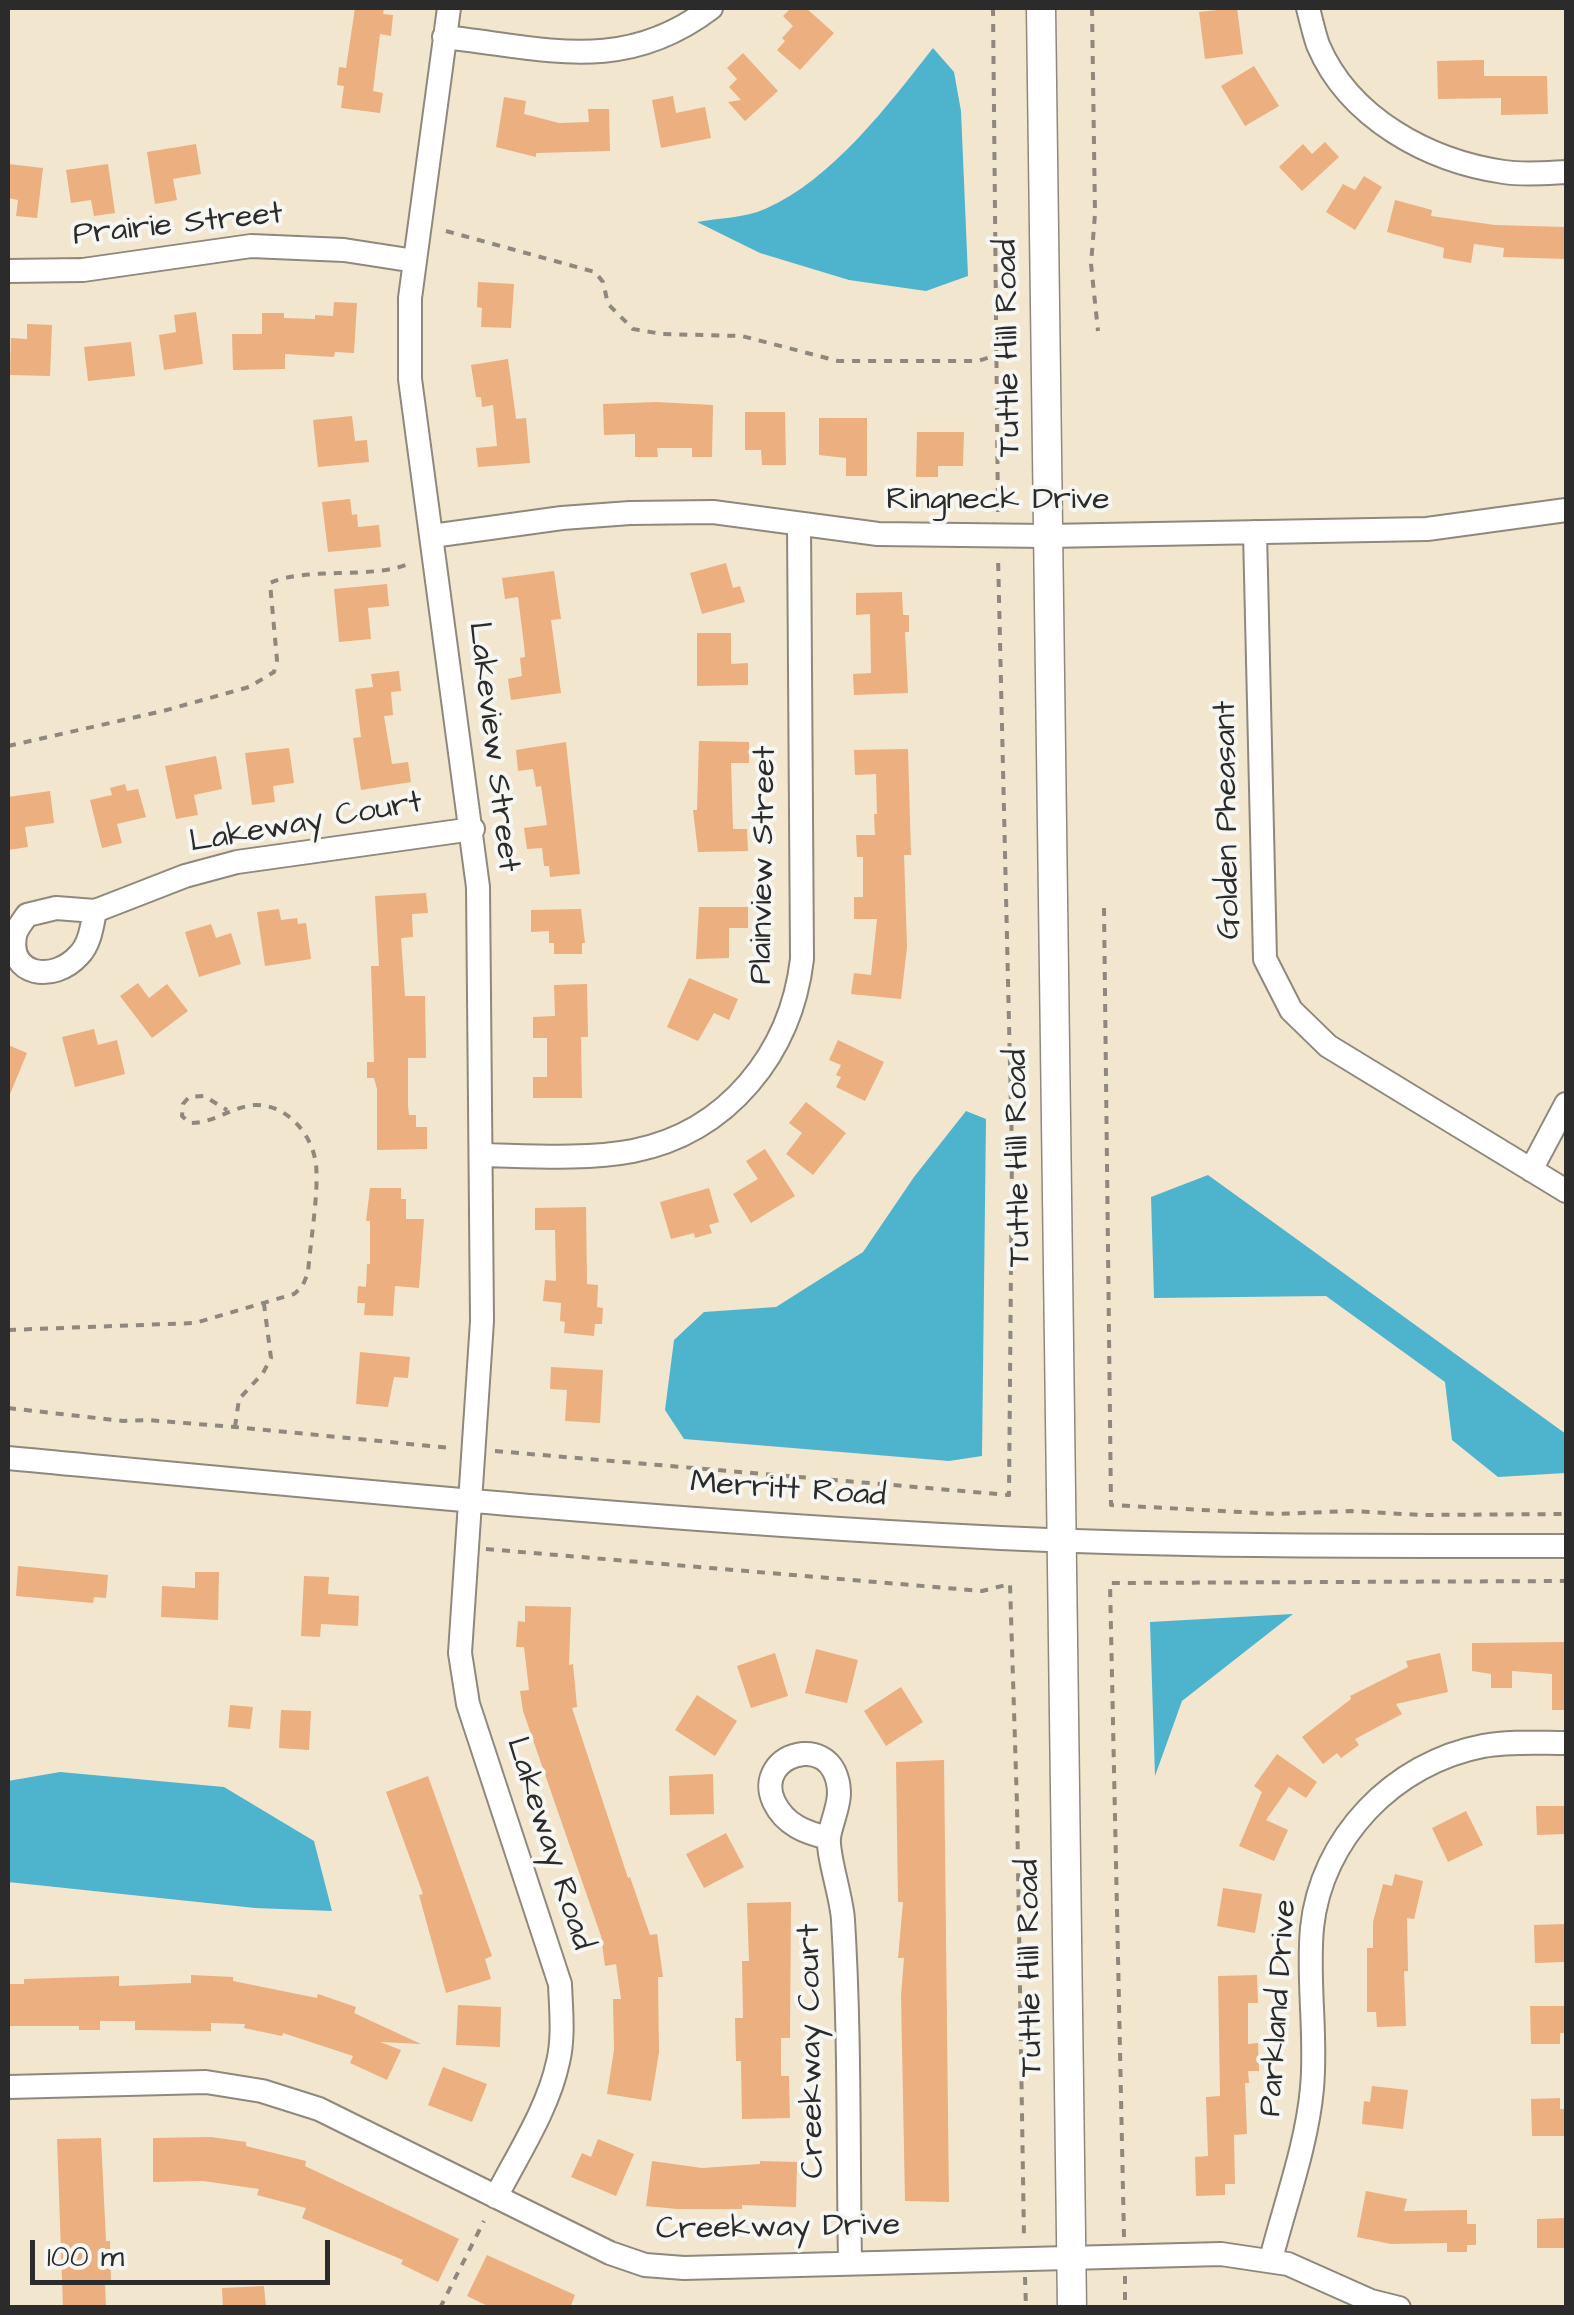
<!DOCTYPE html>
<html>
<head>
<meta charset="utf-8">
<style>
  body { margin:0 }
  #map { position:relative; width:1574px; height:2315px; overflow:hidden; background:#f2e6cf; font-family:"Architects Daughter",sans-serif }
  canvas { display:block }
  .frame { position:absolute; inset:0; border:10px solid #2b2b2b; pointer-events:none }
  .scale { position:absolute; left:30px; top:2240px; width:300px; height:45px; box-sizing:border-box; border:5px solid #2b2b2b; border-top:0; padding-left:12px; font-size:30px; line-height:35px; white-space:nowrap; color:#2b2b2b; -webkit-text-stroke:8px #f6f6f2; paint-order:stroke }
</style>
</head>
<body>
<div id="map">
<canvas width="1574" height="2315"></canvas>
<div class="frame"></div>
<div class="scale">100 m</div>
</div>
<script>
const g = document.querySelector('canvas').getContext('2d');
g.lineJoin = 'round';
function fillPath(path, color) { g.fillStyle = color; g.fill(path, 'evenodd'); }
function trace(path, color, width, dash) { g.strokeStyle = color; g.lineWidth = width; g.lineCap = dash ? 'butt' : 'round'; g.setLineDash(dash || []); g.stroke(path); }
function drawText(font, color, halo, rows, align = 'center') {
  g.font = font + ' "Architects Daughter",sans-serif'; g.lineWidth = 8; g.setLineDash([]); g.textBaseline = 'middle'; g.strokeStyle = halo; g.fillStyle = color; for (const [text, x, y, turn = 0] of rows) {
    g.save(); g.translate(x, y); g.rotate((+turn || 0) * Math.PI / 180); g.textAlign = isNaN(turn) ? turn : align; if (halo) g.strokeText(text, 0, 0); g.fillText(text, 0, 0); g.restore();
  }
}
fillPath(new Path2D(`
  M933,48L954,72L961,111L968,276L926,291L849,280L760,253L697,222C718,218 745,218 765,209C832,180 889,104 933,48Z
  M966,1111L986,1119L982,1456L949,1461L684,1439L665,1410L674,1340L704,1312L776,1307L863,1252L914,1177Z
  M1208,1175L1566,1434V1473L1498,1477L1452,1440L1445,1382L1326,1296L1154,1298L1151,1197Z
  M1293,1614L1182,1701L1155,1776L1150,1622Z
  M60,1772L224,1787L314,1841L332,1911L255,1908L8,1882V1781Z`), '#4eb4cd');
fillPath(new Path2D(`
  M355,8H384L383,14L393,15L391,36L380,34L373,91L383,93L380,113L341,108L344,86L337,85L339,67L346,68Z
  M791,8H806L834,33L800,70L777,50L785,41L782,38L793,26L783,16Z
  M1237,8L1243,54L1205,59L1199,12Z
  M743,53L778,91L745,121L728,102L741,100L729,87L737,79L727,68Z
  M1484,60V76H1547L1548,114L1501,115V98L1438,99L1437,61Z
  M1254,66L1279,106L1245,126L1221,86Z
  M673,96L676,113L705,107L711,138L661,148L652,100Z
  M504,97L526,101L524,114L559,123L589,122L588,109H609L610,151L536,153V157L496,147Z
  M1325,142L1339,157L1302,191L1279,167L1303,144L1312,154Z
  M196,144L201,174L173,179L177,200L155,204L147,152Z
  M8,164L43,168L37,218L16,216L18,200L8,198Z
  M108,164L115,213L94,216L91,200L71,203L66,170Z
  M1364,176L1382,187L1355,230L1326,212L1343,184L1355,190Z
  M1395,200L1432,210L1431,216L1495,225L1566,227V259L1503,257L1504,248L1474,244L1471,263L1443,258L1444,248L1387,232Z
  M478,282L514,284L511,328L481,327L482,308L477,307Z
  M334,302L357,303L354,353L335,352L334,357L285,354V369L233,370L232,334H262V313H284V318L315,319V315L333,316Z
  M196,312L203,364L164,370L159,335L176,332L174,315Z
  M27,324L52,325L50,376L10,375L11,338L27,339Z
  M131,342L135,376L88,381L84,347Z
  M508,359L516,419L526,418L530,463L478,467L476,448L497,446L493,405L482,407L481,397H476L471,365Z
  M656,402L713,405L712,457H692V448H657L658,457H635V434L604,435L603,404Z
  M745,412H785L786,465H762L761,450H745Z
  M352,416L355,441L367,440L369,462L318,467L313,420Z
  M819,418H867V476H846V458L819,455Z
  M917,432H964L963,466H938V477H916Z
  M350,499L352,515L357,514L358,527L379,525L381,547L328,552L322,502Z
  M726,563L733,588L740,586L745,602L702,614L690,573Z
  M554,571L561,619L551,620L561,693L511,700L508,679L522,676L520,658L525,657L524,645L518,597L505,599L502,578Z
  M387,584L389,606L368,608L371,639L339,642L334,589Z
  M902,592L903,615H909V632H905L908,693L854,695L853,674L871,673L870,614L856,615V593Z
  M697,633H731V664L748,663V685L697,686Z
  M399,671L401,691L391,692L393,715L384,716L392,764L408,762L411,782L361,790L353,738L361,737L355,689L373,687L371,674Z
  M699,741L749,742V763H731L733,829H747L748,851L698,852L693,810H697Z
  M566,742L580,874L550,877L549,866H544L542,848L527,849L524,828L547,825L541,786L536,787L533,769L518,771L516,750Z
  M289,748L294,783L273,786L275,802L252,805L245,753Z
  M908,749L911,855H904L907,947L901,999L851,994L854,973L871,975L877,919H854V897H863V857H857L856,835H875L874,814H877L876,774L855,775L854,750Z
  M216,756L222,789L194,795L198,815L176,819L165,766Z
  M125,784L127,791L138,789L146,817L117,824L122,843L102,848L90,800L112,795L110,788Z
  M50,791L54,823L25,827L28,847L8,850V797Z
  M426,893L428,913L412,914L413,937L401,938L405,996H425L426,1058H408V1106L409,1115H416V1127H427V1149L377,1150V1089L374,1078H367V1062H374L371,966H379L375,896Z
  M699,907H748V928H729V958L696,959Z
  M279,909L281,920L297,918L298,924L306,923L311,959L265,966L257,912Z
  M581,909L585,943H582V954H554V943H549V931L531,932V910Z
  M211,924L216,938L231,933L241,964L199,977L185,932Z
  M689,978L738,999L729,1020L714,1013L698,1041L667,1027Z
  M138,983L149,998L167,984L188,1011L152,1038L120,996Z
  M587,984L588,1037H581L582,1098H533V1077H547V1038H533V1017L555,1016L554,985Z
  M94,1029L98,1045L117,1040L125,1074L75,1087L62,1037Z
  M838,1040L884,1062L865,1101L836,1087L841,1077L836,1075L841,1065L829,1060Z
  M8,1045L27,1053L8,1099Z
  M806,1102L846,1133L813,1175L786,1154L802,1133L789,1123Z
  M765,1149L795,1196L751,1223L733,1194L758,1179L746,1161Z
  M370,1188H401V1199H406V1219H424L419,1288L395,1286L393,1316L364,1315L365,1303H357L358,1286L366,1287L367,1264H370V1221H366Z
  M709,1188L719,1222L709,1225L712,1233L695,1238L694,1233L671,1239L660,1202Z
  M586,1207L587,1284L598,1285L597,1307L603,1308L602,1324H595L594,1336L564,1333L565,1322L560,1321L561,1303L543,1301L545,1280L556,1281L555,1230H535V1208Z
  M360,1352L410,1357L408,1378L394,1377L388,1407L356,1404Z
  M551,1367L603,1370L600,1423L565,1421L567,1390L550,1389Z
  M18,1566L108,1575L106,1598L94,1597L93,1603L16,1596Z
  M195,1572H219L218,1620L161,1617L162,1586L195,1588Z
  M304,1576L329,1577L328,1594L359,1596L358,1626L321,1624L320,1637L301,1636Z
  M525,1606L571,1607L569,1665L573,1664L577,1707L572,1708L628,1878L630,1877L650,1935L657,1934L663,1977H658L659,2052L651,2101L607,2094L614,2050L613,1999H621L616,1964L605,1966L601,1936L523,1711L520,1691L529,1690L524,1647H516L518,1621L525,1622Z
  M1566,1642V1710H1552V1674L1512,1671V1688H1491V1674L1472,1671V1643Z
  M816,1649L858,1660L847,1703L805,1693Z
  M775,1653L788,1696L751,1708L737,1666Z
  M1440,1653L1448,1692L1396,1704L1402,1714L1355,1739L1359,1745L1341,1758L1337,1753L1323,1764L1302,1737L1351,1699L1350,1696L1408,1667L1406,1661Z
  M901,1687L923,1722L886,1746L864,1711Z
  M697,1695L737,1721L715,1756L675,1730Z
  M230,1705L253,1707L250,1729L228,1727Z
  M281,1710L311,1711L309,1750L279,1748Z
  M1277,1754L1317,1782L1306,1798L1289,1787L1266,1820L1288,1830L1274,1861L1239,1846L1262,1792L1254,1786Z
  M944,1760L949,2202L905,2201L901,1996L904,1958H898L903,1902H898L896,1762Z
  M713,1774L714,1814L670,1815L669,1776Z
  M428,1776L492,1956L485,1959L491,1979L446,1993L419,1895L423,1894L386,1792Z
  M1536,1806H1566V1834L1537,1835Z
  M1466,1811L1483,1845L1448,1862L1432,1828Z
  M726,1833L744,1867L704,1888L686,1854Z
  M1395,1874L1423,1881L1414,1919L1407,1918L1408,1971H1404L1406,2026L1377,2027L1376,2012H1367V1948H1373V1922L1383,1884L1392,1886Z
  M1223,1888L1262,1894L1255,1933L1217,1926Z
  M791,1902L790,2038H781V2076H789L790,2118L742,2119L741,2061H736L735,2018H743L742,1961H749L747,1903Z
  M1566,1924L1564,1962L1535,1963L1534,1925Z
  M191,1975L233,1977V1981L317,1998L318,1994L356,2007L354,2013L421,2044L380,2042L401,2050L387,2080L350,2063L353,2056L283,2033L282,2036L244,2028L245,2024L211,2023V2031L135,2030V2021H100V2030H79V2026H8V1984H24V1979L119,1976V1986L191,1983Z
  M1257,1975L1258,2003H1248V2044L1258,2043L1259,2071H1248L1249,2083H1245L1247,2134L1234,2135L1235,2184H1225V2195L1196,2196L1195,2157L1208,2156L1206,2097L1220,2096L1218,1976Z
  M458,2005L501,2007L500,2047L456,2045Z
  M1530,2006H1566V2033H1560V2044H1531Z
  M443,2067L487,2084L472,2122L428,2105Z
  M1372,2086L1408,2090L1403,2129L1362,2124L1364,2101L1370,2102Z
  M1560,2098V2109H1566V2136H1532L1531,2099Z
  M211,2137L246,2142V2146L306,2161L305,2166L459,2239L438,2282L401,2264L403,2260L302,2218L306,2208L257,2195L259,2189L203,2181L153,2182V2138Z
  M101,2138L106,2241H110L111,2283H105L106,2308H63L57,2139Z
  M598,2139L634,2154L616,2196L571,2177L582,2153L591,2157Z
  M652,2161L702,2168L760,2164V2161L797,2162L796,2207L742,2205V2209H677L646,2206Z
  M1366,2191L1407,2199L1404,2211L1467,2210V2224H1476V2245H1467V2252H1447V2243L1391,2244L1357,2237Z
  M1566,2218V2248H1537V2219Z
  M487,2255L575,2295L570,2308H492L467,2296Z
  M264,2286L266,2308H223L222,2288Z`), '#ecaf7f');
const minor = new Path2D(`
  M449,8L410,298V379L478,887L482,1321L460,1653L468,1704L560,1984C561,2010 564,2037 558,2062C548,2109 518,2154 496,2197
  M1308,8C1311,20 1314,33 1318,45C1349,118 1428,161 1504,172C1524,175 1546,173 1566,172
  M444,37C545,48 623,75 711,8
  M8,271L83,270L251,246L344,250L415,261
  M1255,532L1265,959L1291,1010L1328,1046L1566,1191
  M432,536L562,518L630,513L713,512L878,534L1047,536L1427,529L1566,510
  M95,911C92,926 90,944 79,955C53,984 8,975 15,936C16,929 23,921 27,915L56,908L95,911L185,876L237,862L473,829
  M481,1155C530,1156 585,1160 633,1151C728,1132 791,1053 802,959L799,525
  M1531,1170L1566,1104
  M8,1458C337,1489 671,1522 1001,1538C1190,1547 1378,1546 1566,1546
  M829,1838C806,1833 785,1825 774,1802C763,1778 778,1757 803,1754C816,1753 828,1759 834,1771C846,1796 833,1814 829,1837C827,1855 842,1898 843,1920C850,2033 848,2148 850,2262
  M8,2087L206,2082L262,2091L319,2109L610,2253L645,2265L684,2268L1221,2254L1288,2264L1371,2301L1399,2308
  M1271,2259C1285,2204 1307,2145 1312,2088C1317,2035 1307,1981 1312,1928C1321,1838 1394,1763 1483,1746C1510,1741 1539,1743 1566,1743`);
const major = new Path2D(`
  M1041,8L1072,2308`);
trace(minor, '#8e887d', 26);
trace(major, '#8e887d', 31);
trace(new Path2D(`
  M993,8L998,517
  M1092,8L1095,214L1091,264L1098,331
  M446,231L595,272L603,282L608,304L633,329L662,334L742,336L838,361H978L997,355
  M8,746L163,711L249,687L274,672L277,660L270,583C307,566 375,580 410,563
  M1104,908L1111,1505L1277,1514L1351,1511L1421,1515L1566,1514
  M8,1330L195,1323L294,1294L302,1287L308,1273C310,1244 319,1192 316,1165C313,1135 287,1104 255,1105C230,1107 215,1123 190,1123L182,1116L183,1104L189,1097L204,1096L227,1110
  M8,1408L123,1421L147,1420L235,1427L451,1448
  M235,1427L239,1399L263,1373L271,1358L264,1304
  M495,1451L1009,1495L1012,1150L998,556
  M486,1549L982,1591L1010,1584L1017,1805L1024,2238
  M1124,2237L1110,1583L1566,1581
  M1125,2276V2308
  M1025,2277L1026,2308
  M440,2308L484,2221`), '#8e887d', 4, [8, 8]);
trace(minor, '#fff', 22);
trace(major, '#fff', 28);
drawText('32px', '#2b2b2b', '#f6f6f2', [
  ["Prairie Street",178,226,-6],
  ["Tuttle Hill Road",1010,348,-91],
  ["Ringneck Drive",998,501],
  ["Lakeview Street",492,747,83],
  ["Golden Pheasant",1229,820,-91],
  ["Lakeway Court",306,824,-10],
  ["Plainview Street",765,865,-89],
  ["Tuttle Hill Road",1020,1158,-91],
  ["Merritt Road",788,1491,4],
  ["Lakeway Road",548,1844,72],
  ["Tuttle Hill Road",1032,1968,-91],
  ["Parkland Drive",1280,2008,-86],
  ["Creekway Court",813,2051,-91],
  ["Creekway Drive",778,2229,-1]
]);
</script>
</body>
</html>
